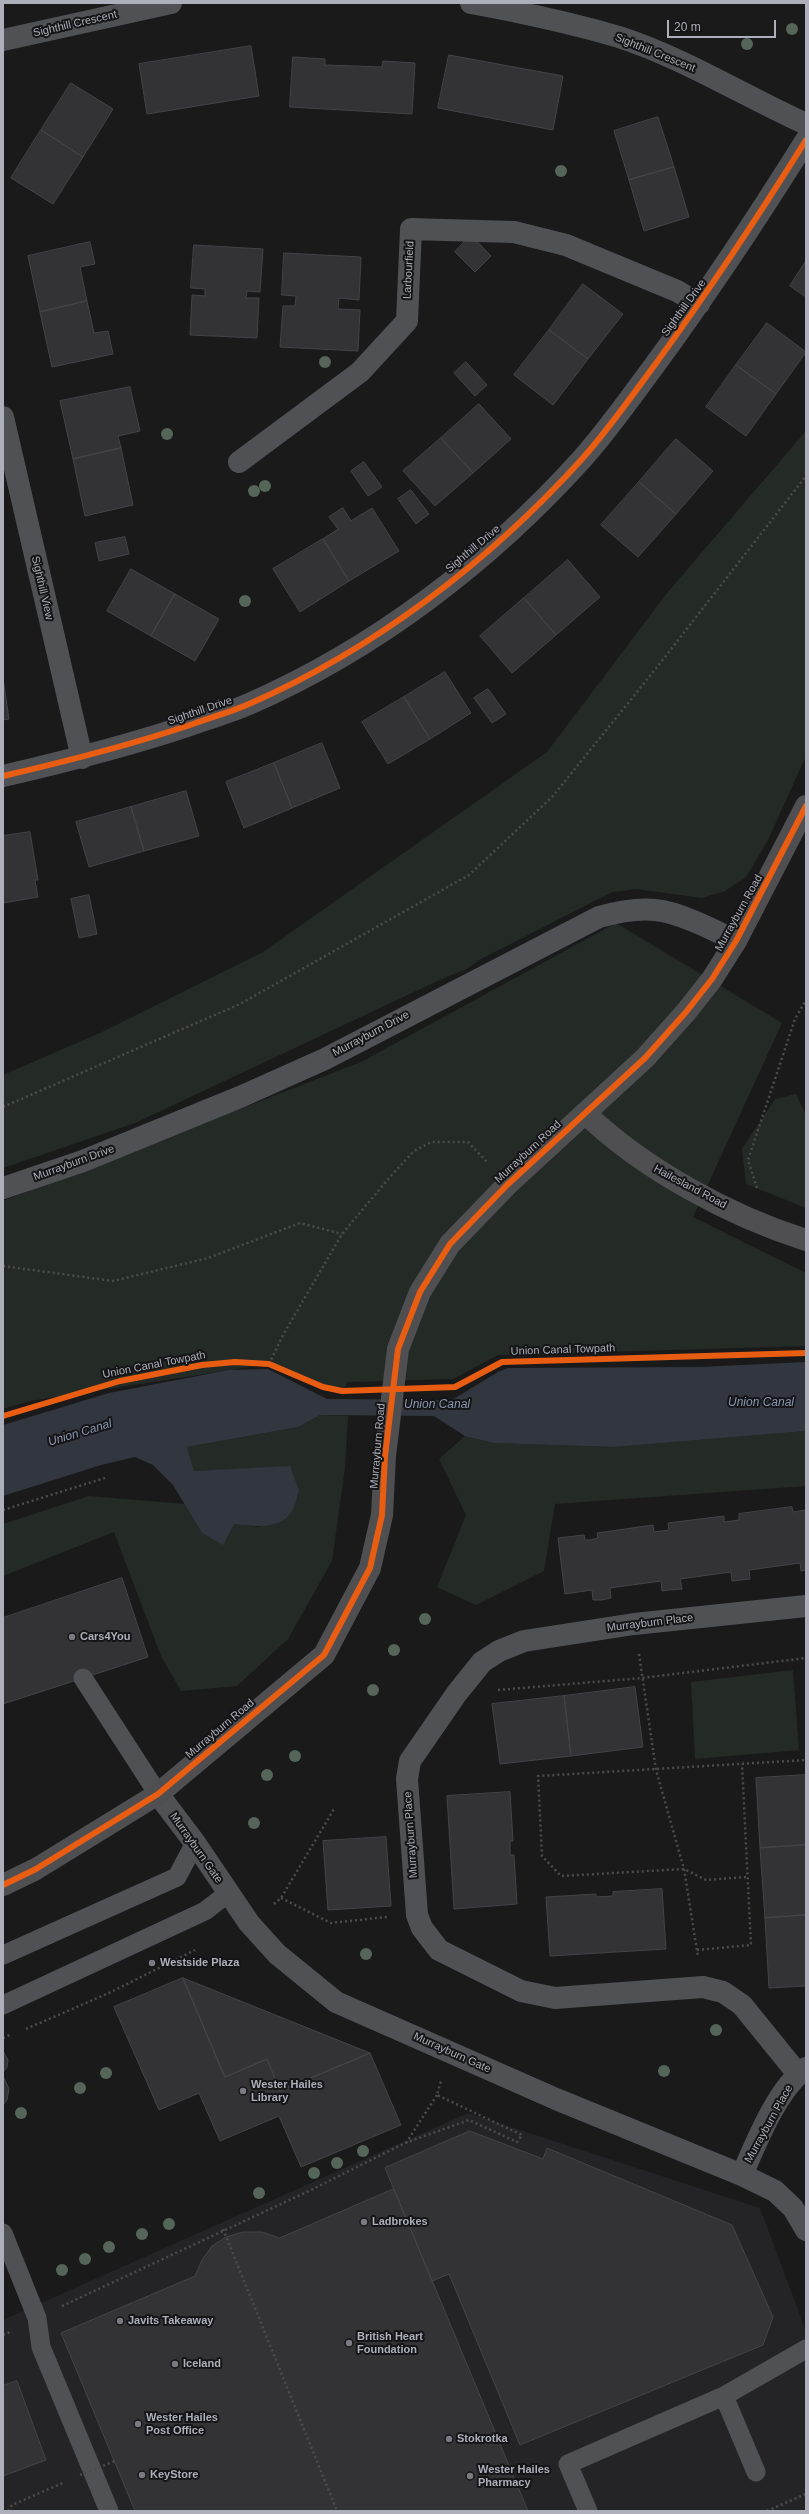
<!DOCTYPE html>
<html>
<head>
<meta charset="utf-8">
<style>
  body { margin:0 }
  #map { position:relative; width:809px; height:2514px; overflow:hidden; background:#1a1a1b; font-family:Arial,sans-serif }
  canvas { display:block }
  .frame { position:absolute; inset:0; border:4px solid #adafba; pointer-events:none }
  .scale { position:absolute; left:667px; top:20px; width:109px; height:18px; box-sizing:border-box; border:2px solid #adafba; border-top:0; padding-left:5px; font-size:12px; line-height:14px; white-space:nowrap; color:#adafba; -webkit-text-stroke:3px #151416; paint-order:stroke }
</style>
</head>
<body>
<div id="map">
<canvas width="809" height="2514"></canvas>
<div class="frame"></div>
<div class="scale">20 m</div>
</div>
<script>
const g = document.querySelector('canvas').getContext('2d');
g.lineJoin = 'round';
function fillPath(path, color) { g.fillStyle = color; g.fill(path, 'evenodd'); }
function trace(path, color, width, dash) { g.strokeStyle = color; g.lineWidth = width; g.lineCap = dash ? 'butt' : 'round'; g.setLineDash(dash || []); g.stroke(path); }
function drawText(font, color, halo, rows, align = 'center') {
  g.font = font + ' Arial,sans-serif'; g.lineWidth = 4; g.setLineDash([]); g.textBaseline = 'middle'; g.strokeStyle = halo; g.fillStyle = color; for (const [text, x, y, turn = 0] of rows) {
    g.save(); g.translate(x, y); g.rotate((+turn || 0) * Math.PI / 180); g.textAlign = isNaN(turn) ? turn : align; if (halo) g.strokeText(text, 0, 0); g.fillText(text, 0, 0); g.restore();
  }
}
fillPath(new Path2D(`
  M468,2113L760,2208L806,2331V2511H3V2320Z`), '#242426');
fillPath(new Path2D(`
  M806,431V756L767,842L746,877L725,891L702,898L637,889L612,892L479,960L465,970L446,977L135,1123L3,1168V1075L102,1032L263,952L547,752L667,593Z
  M616,923L782,1023L693,1217L806,1273V1346L498,1355L453,1379L348,1382L342,1391L269,1364L30,1401L3,1409V1201L361,1062Z
  M796,1094L806,1115V1208L746,1184L742,1149L775,1099Z
  M320,1415L348,1416L345,1468L332,1561L288,1639L237,1686L181,1691L161,1656L114,1532L3,1576V1524L89,1496L185,1504L202,1533L234,1524L259,1527L299,1490L290,1467L194,1471L187,1447L298,1427Z
  M806,1431V1486L555,1504L544,1571L476,1605L437,1587L466,1515L439,1459L465,1436L495,1443L614,1447Z
  M793,1670L799,1750L695,1759L691,1682Z`), '#242b26');
fillPath(new Path2D(`
  M806,1362V1431L614,1447L494,1443L465,1436L434,1416L320,1415L298,1427L187,1447L194,1471L290,1466L299,1490C297,1497 295,1508 290,1514C278,1530 251,1526 234,1524L223,1545L202,1533L173,1485L153,1465L135,1457L101,1465L3,1496V1425L109,1393L229,1370L268,1369L327,1399L452,1400L498,1372L508,1368L700,1367Z`), '#32373f');
const building = new Path2D(`
  M251,46L259,96L147,114L139,64Z
  M449,55L563,76L553,130L438,108Z
  M293,57L325,59V65L382,67L383,61L415,63L412,114L290,107Z
  M71,83L113,109L83,157L41,130Z
  M658,117L674,167L629,180L614,131Z
  M41,130L83,157L53,204L11,178Z
  M674,167L689,217L644,231L629,180Z
  M471,235L491,256L475,272L455,252Z
  M90,242L95,264L80,267L87,301L40,312L28,256Z
  M194,245L263,249L260,292L247,291L246,298H259L257,338L190,335L192,295L205,296V289L191,288Z
  M284,253L361,257L359,300L339,298L338,309L360,310L358,351L280,347L283,306H295L296,296L282,295Z
  M806,261V297L790,286Z
  M583,284L623,314L588,359L549,330Z
  M87,301L94,333L108,331L113,354L52,367L40,312Z
  M767,323L806,352L776,394L736,365Z
  M549,330L588,359L553,405L514,375Z
  M466,362L487,385L475,396L454,373Z
  M736,365L776,394L746,436L706,407Z
  M130,387L140,431L118,436L121,448L73,459L60,401Z
  M479,404L511,439L473,473L441,438Z
  M441,438L473,473L435,506L403,471Z
  M676,439L713,471L676,514L639,482Z
  M121,448L133,505L85,516L73,459Z
  M364,462L382,487L368,496L351,471Z
  M639,482L676,514L638,557L601,525Z
  M411,490L429,514L416,524L398,499Z
  M343,508L351,521L372,508L399,551L349,581L323,539L338,529L329,517Z
  M125,537L129,554L99,561L95,543Z
  M323,539L349,581L300,612L273,569Z
  M568,560L600,597L556,635L524,598Z
  M131,569L175,594L151,636L107,611Z
  M175,594L219,619L195,661L151,636Z
  M524,598L556,635L512,673L480,636Z
  M445,672L471,713L430,739L404,697Z
  M3,678L9,719L3,720Z
  M488,689L506,714L492,723L474,698Z
  M404,697L430,739L388,764L362,722Z
  M322,743L340,788L292,808L274,763Z
  M274,763L292,808L244,828L226,782Z
  M186,791L199,836L144,851L131,807Z
  M131,807L144,851L89,867L76,822Z
  M30,832L38,880H35L38,897L3,903V836Z
  M89,895L97,934L79,938L71,899Z
  M792,1507L793,1512L806,1510V1570L801,1571L800,1563L749,1570L750,1579L732,1581L731,1572L680,1579L682,1589L669,1590L662,1591L661,1581L610,1588L611,1598L602,1600H593L592,1590L565,1594L558,1538L584,1535L585,1540H590L598,1538L597,1533L653,1525L654,1532L669,1530L668,1523L724,1516V1522L739,1520V1514Z
  M122,1578L148,1657L3,1704V1618Z
  M635,1687L643,1747L571,1756L564,1696Z
  M564,1696L571,1756L500,1764L492,1704Z
  M806,1775V1845L760,1848L756,1778Z
  M510,1792L513,1841H510V1855H514L517,1904L454,1909L447,1796Z
  M386,1837L391,1906L328,1910L323,1841Z
  M806,1845V1915L765,1918L760,1848Z
  M662,1889L666,1949L550,1956L546,1897L596,1894V1897L613,1896V1892Z
  M806,1915V1986L769,1988L765,1918Z
  M183,1978L225,2077L267,2059L280,2091L370,2053L401,2125L301,2167L279,2116L220,2141L199,2093L159,2110L114,2007Z
  M183,1978L370,2053L280,2091L267,2059L225,2077Z
  M3,2051L8,2060L7,2067L3,2072Z
  M3,2076L9,2089L7,2100L3,2105Z
  M470,2131L543,2159L547,2148L732,2225L773,2317L763,2345L520,2445L449,2274L432,2281L385,2168Z
  M394,2189L528,2511H135L61,2333L195,2276L202,2260L212,2246L226,2237L243,2232H262L279,2238Z
  M17,2381L46,2460L3,2476V2386Z`);
fillPath(building, '#333335');
trace(building, '#434447', 1);
trace(new Path2D(`
  M3,1107L240,1004L469,875L553,796L654,671L806,476
  M757,1188L748,1160L795,1019L806,1000
  M3,1266L113,1281L208,1258L300,1223L342,1234
  M269,1364L283,1335L342,1234L389,1178L414,1151L431,1142H468L487,1162
  M3,1510L108,1477
  M639,1654L656,1770L684,1869L698,1957
  M498,1690L642,1678L806,1658
  M746,1877L706,1880L684,1869L561,1876L542,1856L538,1776L806,1760
  M281,1898L331,1923L387,1917
  M274,1904L281,1898L334,1809
  M697,1950L751,1945L742,1764
  M26,2029L109,1993L195,1950
  M3,2038L12,2034
  M406,2143L437,2095
  M223,2229L337,2511
  M62,2306L311,2190L405,2143L469,2120L517,2142L522,2135L437,2095L441,2081
  M3,2335L10,2332
  M8,2511L12,2505L65,2482
  M767,2511L806,2494`), '#4c4c4f', 2.5, [2, 3]);
trace(new Path2D(`
  M83,1678L158,1794
  M3,1955L177,1877L195,1843
  M3,2005L205,1911L227,1894
  M3,2233L37,2318L41,2347L109,2511
  M724,2396L756,2472
  M588,2511L568,2464L724,2396L806,2349`), '#505154', 19);
trace(new Path2D(`
  M471,3C520,12 571,23 619,37C684,58 744,96 806,124
  M3,40L171,3
  M3,417L82,758
  M239,462L360,372L407,321L411,229L514,232L566,245L677,291L699,304
  M3,776C68,761 131,745 193,724C212,717 231,712 249,704C375,649 490,561 582,459C608,430 631,397 654,366C708,292 758,217 806,140
  M3,1188L83,1161L240,1097L325,1059L599,917C617,912 636,908 655,910C679,912 714,930 736,941
  M158,1794L195,1843L249,1923L277,1954L336,2002L556,2099L742,2175L775,2191L793,2208L806,2230
  M798,2074L742,2005L723,1992L703,1987L555,1998L521,1991L439,1950L422,1928L417,1915L407,1779L410,1761L457,1693L482,1662L499,1651L524,1641L634,1624L806,1606
  M742,2175C756,2143 777,2089 806,2068`), '#505154', 22);
trace(new Path2D(`
  M585,1113C643,1169 730,1216 806,1240
  M3,1885L36,1869L158,1794L324,1655L370,1568L382,1515L385,1456L398,1349L420,1292L450,1244L507,1185L645,1058L686,1012L712,979L736,941L806,806`), '#4f4f52', 22);
trace(new Path2D(`
  M80,2475L115,2461`), '#4c4c4f', 2.5, [2, 3]);
trace(new Path2D(`
  M3,776C68,761 131,745 193,724C212,717 231,712 249,704C375,649 490,561 582,459C608,430 631,397 654,366C708,292 758,217 806,140
  M3,1416L120,1381L202,1365L235,1362L269,1364L323,1387L342,1391L455,1387L502,1362L806,1353
  M3,1885L36,1869L158,1794L324,1655L370,1568L382,1515L385,1456L398,1349L420,1292L450,1244L507,1185L645,1058L686,1012L712,979L736,941L806,806`), '#e95d12', 6);
g.fillStyle = '#556559';
for (const [x, y] of [
  [792,29],
  [747,44],
  [561,171],
  [325,362],
  [167,434],
  [265,486],
  [254,491],
  [245,601],
  [425,1619],
  [394,1650],
  [373,1690],
  [295,1756],
  [267,1775],
  [254,1823],
  [366,1954],
  [716,2030],
  [664,2071],
  [106,2073],
  [80,2088],
  [21,2113],
  [363,2151],
  [337,2163],
  [314,2173],
  [259,2193],
  [169,2224],
  [142,2234],
  [109,2247],
  [85,2259],
  [62,2270]
]) { g.beginPath(); g.arc(x, y, 6, 0, 2 * Math.PI); g.fill(); }
for (const [x, y, r, color] of [
  [72,1637,4,"#7a7b82"],
  [152,1963,4,"#7a7b82"],
  [243,2091,4,"#7a7b82"],
  [364,2222,4,"#7a7b82"],
  [120,2321,4,"#7a7b82"],
  [349,2343,4,"#7a7b82"],
  [175,2364,4,"#7a7b82"],
  [138,2424,4,"#7a7b82"],
  [449,2439,4,"#7a7b82"],
  [142,2475,4,"#7a7b82"],
  [470,2476,4,"#7a7b82"]
]) { const dot = new Path2D(); dot.arc(x, y, r, 0, 2 * Math.PI); g.fillStyle = color; g.fill(dot); trace(dot, '#151416', 1.5); }
drawText('11px', '#adafba', '#151416', [
  ["Sighthill Crescent",75,24,-13],
  ["Sighthill Crescent",655,53,22],
  ["Larbourfield",409,270,-87],
  ["Sighthill Drive",684,308,-54],
  ["Sighthill Drive",473,549,-40],
  ["Sighthill View",42,588,77],
  ["Sighthill Drive",200,711,-19],
  ["Murrayburn Road",739,913,-61],
  ["Murrayburn Drive",371,1034,-28],
  ["Murrayburn Road",528,1152,-43],
  ["Murrayburn Drive",74,1163,-20],
  ["Hailesland Road",690,1187,28],
  ["Union Canal Towpath",563,1350,-2],
  ["Union Canal Towpath",154,1365,-11],
  ["Murrayburn Road",378,1446,-85],
  ["Murrayburn Place",650,1623,-7],
  ["Murrayburn Road",220,1729,-40],
  ["Murrayburn Place",411,1835,-94],
  ["Murrayburn Gate",196,1848,55],
  ["Murrayburn Gate",452,2053,24],
  ["Murrayburn Place",769,2124,-61]
]);
drawText('bold 11px', '#adafba', '#151416', [
  ["Cars4You",80,1637],
  ["Westside Plaza",160,1963],
  ["Wester Hailes",251,2085],
  ["Library",251,2098],
  ["Ladbrokes",372,2222],
  ["Javits Takeaway",128,2321],
  ["British Heart",357,2337],
  ["Foundation",357,2350],
  ["Iceland",183,2364],
  ["Wester Hailes",146,2418],
  ["Post Office",146,2431],
  ["Stokrotka",457,2439],
  ["Wester Hailes",478,2470],
  ["Pharmacy",478,2483],
  ["KeyStore",150,2475]
], 'left');
drawText('italic 12px', '#8898b1', '#151416', [
  ["Union Canal",761,1403],
  ["Union Canal",437,1405],
  ["Union Canal",80,1433,-17]
]);
</script>
</body>
</html>
